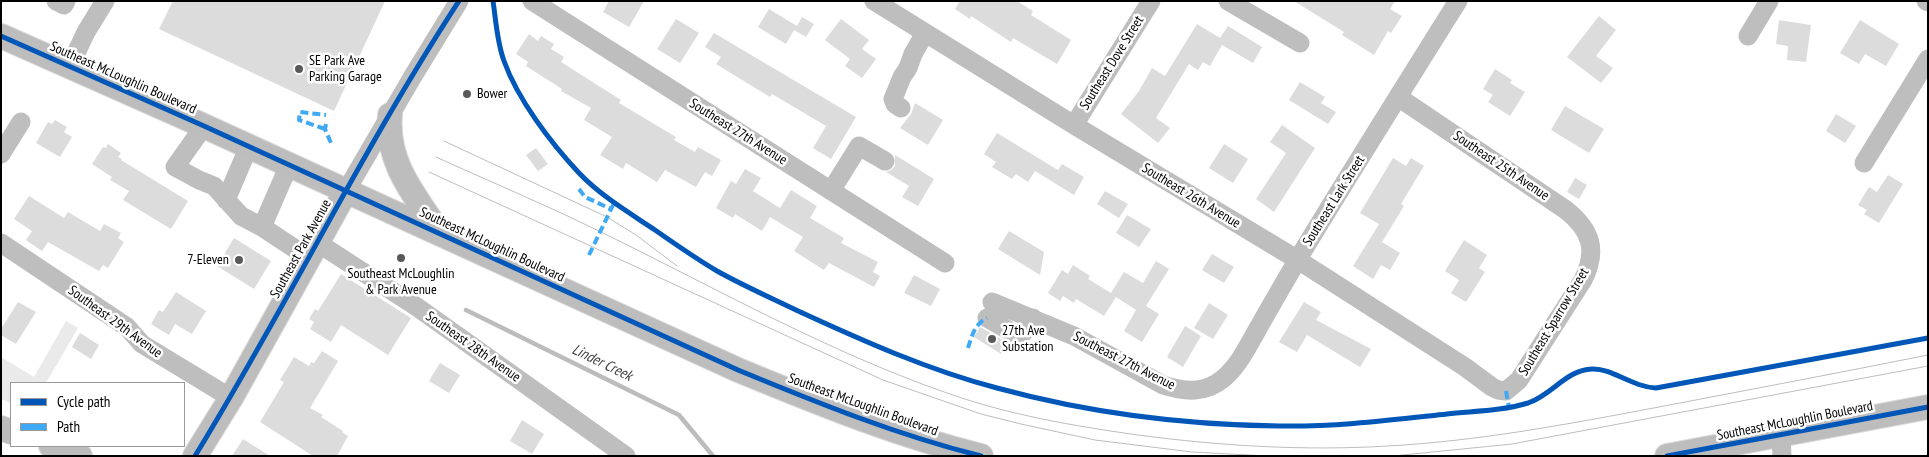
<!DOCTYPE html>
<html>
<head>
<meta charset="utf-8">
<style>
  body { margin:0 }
  #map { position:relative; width:1929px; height:457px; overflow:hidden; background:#fff; font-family:"PT Sans Narrow",sans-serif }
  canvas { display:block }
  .frame { position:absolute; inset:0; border:2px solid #000; pointer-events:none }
  .legend { position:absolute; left:10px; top:382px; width:175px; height:65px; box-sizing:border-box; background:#fff; border:1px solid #999; margin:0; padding:6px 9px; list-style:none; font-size:15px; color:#000 }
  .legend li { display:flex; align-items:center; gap:10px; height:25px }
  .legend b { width:25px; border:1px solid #999 }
</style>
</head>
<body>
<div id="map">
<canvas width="1929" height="457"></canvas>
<div class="frame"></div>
<ul class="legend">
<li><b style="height:6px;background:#0057b8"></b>Cycle path</li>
<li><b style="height:6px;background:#3fa9f5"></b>Path</li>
</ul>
</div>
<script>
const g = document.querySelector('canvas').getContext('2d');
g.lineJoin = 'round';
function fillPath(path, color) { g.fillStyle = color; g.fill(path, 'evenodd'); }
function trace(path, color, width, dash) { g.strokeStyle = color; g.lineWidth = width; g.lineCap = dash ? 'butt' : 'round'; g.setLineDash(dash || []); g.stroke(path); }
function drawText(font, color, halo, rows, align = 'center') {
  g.font = font + ' "PT Sans Narrow",sans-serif'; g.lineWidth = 5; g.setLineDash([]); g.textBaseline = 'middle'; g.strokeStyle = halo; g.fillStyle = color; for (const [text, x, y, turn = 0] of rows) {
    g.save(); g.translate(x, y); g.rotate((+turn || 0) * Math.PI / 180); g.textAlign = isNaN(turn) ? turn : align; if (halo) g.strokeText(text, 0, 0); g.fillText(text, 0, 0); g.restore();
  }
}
fillPath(new Path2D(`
  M66,321L78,328L46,383H11V403L1,399V357L34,377Z`), '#eaeaea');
trace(new Path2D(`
  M466,310L679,415L713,456`), '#bcbcbc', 4.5);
fillPath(new Path2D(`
  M173,1H385L334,111L159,29Z
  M609,1H644L629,27L603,12Z
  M960,1H1017L1033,11L1031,15L1071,40L1057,64L1013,38L1011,42L971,16L970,19L955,9Z
  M1294,1H1395L1390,9L1402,16L1391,33L1388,31L1374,55L1342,35L1344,32Z
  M769,9L797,26L802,17L814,24L806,37L794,30L786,44L758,27Z
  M1599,16L1616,30L1596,56L1613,68L1601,83L1567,57Z
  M676,19L699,33L680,63L657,49Z
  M841,19L869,40L862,49L876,59L862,78L845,66L850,59L825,40Z
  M1779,20L1811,25L1806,62L1787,60L1788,46L1776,44Z
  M1860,20L1899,44L1886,66L1865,54L1859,64L1840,53Z
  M1197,24L1220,38L1228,26L1262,47L1253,63L1222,45L1210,66L1203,62L1198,70L1189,64L1156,118L1170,128L1158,143L1121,114L1139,91L1152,68L1165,76Z
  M714,33L856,117L831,159L813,148L826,126L772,94L770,97L716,64L721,57L705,47Z
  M529,34L538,41L541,36L554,44L551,49L564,57L561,62L621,100L619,103L676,137L674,140L695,152L698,147L721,160L712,176L705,172L696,187L665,170L657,182L626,163L623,169L600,155L612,137L584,120L591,108L561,91L562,89L526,66L528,62L516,54Z
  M1495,69L1512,80L1510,83L1525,92L1510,116L1488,102L1493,95L1483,89Z
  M1300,82L1325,97L1321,103L1336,112L1328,124L1289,100Z
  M915,103L943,120L928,145L900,128L911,114Z
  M1565,106L1604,129L1589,153L1551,130Z
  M1836,114L1856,126L1845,143L1826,131Z
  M55,120L67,127L64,132L72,137L60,157L36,143L48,122L52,124Z
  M1282,125L1315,148L1274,212L1256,199L1286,153L1270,142Z
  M997,133L1058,170L1062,164L1084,177L1074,195L1035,171L1028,182L1016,174L1012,179L992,167L996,162L984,154Z
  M108,144L121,153L118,157L122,159L121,160L188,201L171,229L123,200L129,191L110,180L112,177L92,164L103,147L106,148Z
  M1224,144L1248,159L1233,183L1209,168Z
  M536,148L548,164L538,171L526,155Z
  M895,155L934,179L918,206L902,197L909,186L886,172L891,170L895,166Z
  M1393,158L1406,166L1411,158L1424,166L1401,204L1404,206L1382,242L1400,253L1390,270L1381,265L1373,279L1353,266L1379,224L1360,213Z
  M745,169L761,178L753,191L780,208L791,190L817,206L810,218L844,238L841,243L878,262L873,272L880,276L874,287L829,263L824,270L794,251L803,237L770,217L762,231L735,214L733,218L716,208L731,181L736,184Z
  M1888,175L1903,184L1879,223L1864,214L1867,210L1858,205L1869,187L1877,192Z
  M1575,178L1587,185L1579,199L1567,192Z
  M1105,191L1128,204L1119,218L1097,204Z
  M29,196L64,218L68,212L100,231L104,224L121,233L118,238L124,242L108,268L103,265L99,271L48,242L42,251L26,240L32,231L14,219Z
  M1127,215L1151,229L1139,247L1116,233Z
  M1009,231L1044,252L1040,275L998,249Z
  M234,238L271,261L254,289L217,266Z
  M1464,240L1487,255L1479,268L1485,272L1466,302L1451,293L1459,280L1445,271Z
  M1212,254L1234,267L1224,283L1202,270Z
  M1156,261L1169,269L1146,306L1159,314L1142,342L1124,331L1136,310L1116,297L1104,316L1076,299L1074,303L1063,296L1060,301L1048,293L1062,270L1068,274L1073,265L1090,276L1088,279L1111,293L1124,272L1143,283Z
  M341,274L411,318L388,355L341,325L331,342L310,329L314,322L309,319L315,309L318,311Z
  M914,275L940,289L931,306L904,293Z
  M176,292L206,311L192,334L175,324L169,335L151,324L159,310L163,312Z
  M18,302L36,312L16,344L1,335V329Z
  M1304,302L1321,312L1316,320L1371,349L1360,367L1307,335L1297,352L1279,342Z
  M1209,303L1228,315L1213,339L1194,328Z
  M1185,326L1201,336L1183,367L1167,357Z
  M980,327L1008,343L1001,354L974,337Z
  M80,333L99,345L91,359L72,347Z
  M322,351L338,361L310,408L323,415L321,417L343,431L342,432L348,436L337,456H313L260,422L284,382L280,380L294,357L309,366L311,362L314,363Z
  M440,363L460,375L449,393L429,381Z
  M522,420L544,434L532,454L510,441Z
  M243,439L270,456H232Z`), '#dcdcdc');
const major = new Path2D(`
  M1,36L204,126L738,370C818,403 897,435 981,456
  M390,115C386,164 415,195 440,234
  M1,428L11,432
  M51,446L80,456
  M195,456L231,398L346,191
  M1667,456L1928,407`);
trace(major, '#dbdbdb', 26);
trace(new Path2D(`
  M56,1L64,5L66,1
  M532,1L945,263
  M874,1L1074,125L1298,260L1465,367L1492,387L1498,390L1506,391L1519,380L1583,280C1598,250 1591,230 1566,210L1398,97
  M1228,1L1300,43
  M1926,1L1928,2
  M1748,36L1769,1
  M69,68L86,32L105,1
  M901,108L895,104L893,99L902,77L908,68L913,54L925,33
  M1074,125L1151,1
  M204,126L175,167L199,180L214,186L241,216L262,227L309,258
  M1,154L21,122
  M1864,163L1928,59
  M346,191L413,76L459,1
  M831,191L859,146L885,161
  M226,200L249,146
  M262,227L289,165
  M1,243L127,327L142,344L231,398
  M318,243L417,307L626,456
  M992,302L1074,336L1163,385C1185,392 1205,394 1224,378C1238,366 1247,348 1256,332C1270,307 1284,283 1298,259C1350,173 1404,87 1458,1
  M987,318L1017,335L1024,332L1033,318
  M1781,435L1782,456`), '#bebebe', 19);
trace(major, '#bdbdbd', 24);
trace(new Path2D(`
  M444,141L607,217L636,235L677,266
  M436,157C493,183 551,207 607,235C719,290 829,352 947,393C1009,415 1074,426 1138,435C1221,446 1305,451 1388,446C1479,441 1569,424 1659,407C1748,390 1838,373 1928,355
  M429,172L883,380L981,414L1021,424L1095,440L1192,452L1268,456
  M1393,456L1512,444L1928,366`), '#bdbdbd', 1);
trace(new Path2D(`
  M326,124L325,129L331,143
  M325,129L299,120L300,112L326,115
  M579,189L585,197L611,209
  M589,255L614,203
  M968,348C972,335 975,324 987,318
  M1506,391L1509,407`), '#3fa9f5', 4, [8, 4]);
trace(new Path2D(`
  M493,1C496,21 497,42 504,61C518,100 551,143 579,173C601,196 628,212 655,230C675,244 695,258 717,271C742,285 769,297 796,310C861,340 928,370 997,388C1089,413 1184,425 1279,426C1335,427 1391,420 1447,414C1474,411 1502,411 1528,403C1552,395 1566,370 1592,369C1612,368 1632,387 1656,388L1928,338
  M1,36L204,126L738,370C818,403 897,435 981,456
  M195,456C287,306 363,148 459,1
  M1667,456L1928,407`), '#0057b8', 5);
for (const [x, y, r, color] of [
  [299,69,5,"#595959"],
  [467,94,5,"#595959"],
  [401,258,5,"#595959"],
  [239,260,5,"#595959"],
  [992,339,5,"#595959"]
]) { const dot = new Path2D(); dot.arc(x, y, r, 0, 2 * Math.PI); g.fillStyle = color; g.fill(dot); trace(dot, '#fff', 2); }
drawText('14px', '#000', '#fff', [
  ["SE Park Ave",309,61],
  ["Parking Garage",309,77],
  ["Bower",477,94],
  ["7-Eleven",229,260,"right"],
  ["Southeast McLoughlin",401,274,"center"],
  ["& Park Avenue",401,290,"center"],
  ["27th Ave",1002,331],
  ["Substation",1002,347]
], 'left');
drawText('14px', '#000', '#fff', [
  ["Southeast Dove Street",1112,63,-58],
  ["Southeast McLoughlin Boulevard",123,78,24],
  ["Southeast 27th Avenue",738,132,32],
  ["Southeast 25th Avenue",1501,166,34],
  ["Southeast 26th Avenue",1191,196,31],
  ["Southeast Lark Street",1334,201,-58],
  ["Southeast McLoughlin Boulevard",492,245,25],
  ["Southeast Park Avenue",301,249,-61],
  ["Southeast 29th Avenue",115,322,36],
  ["Southeast Sparrow Street",1554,322,-59],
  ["Southeast 28th Avenue",473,347,35],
  ["Southeast 27th Avenue",1124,361,27],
  ["Southeast McLoughlin Boulevard",863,405,20],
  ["Southeast McLoughlin Boulevard",1795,421,-11]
]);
drawText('italic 15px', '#404040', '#fff', [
  ["Linder Creek",602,363,26]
]);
</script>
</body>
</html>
